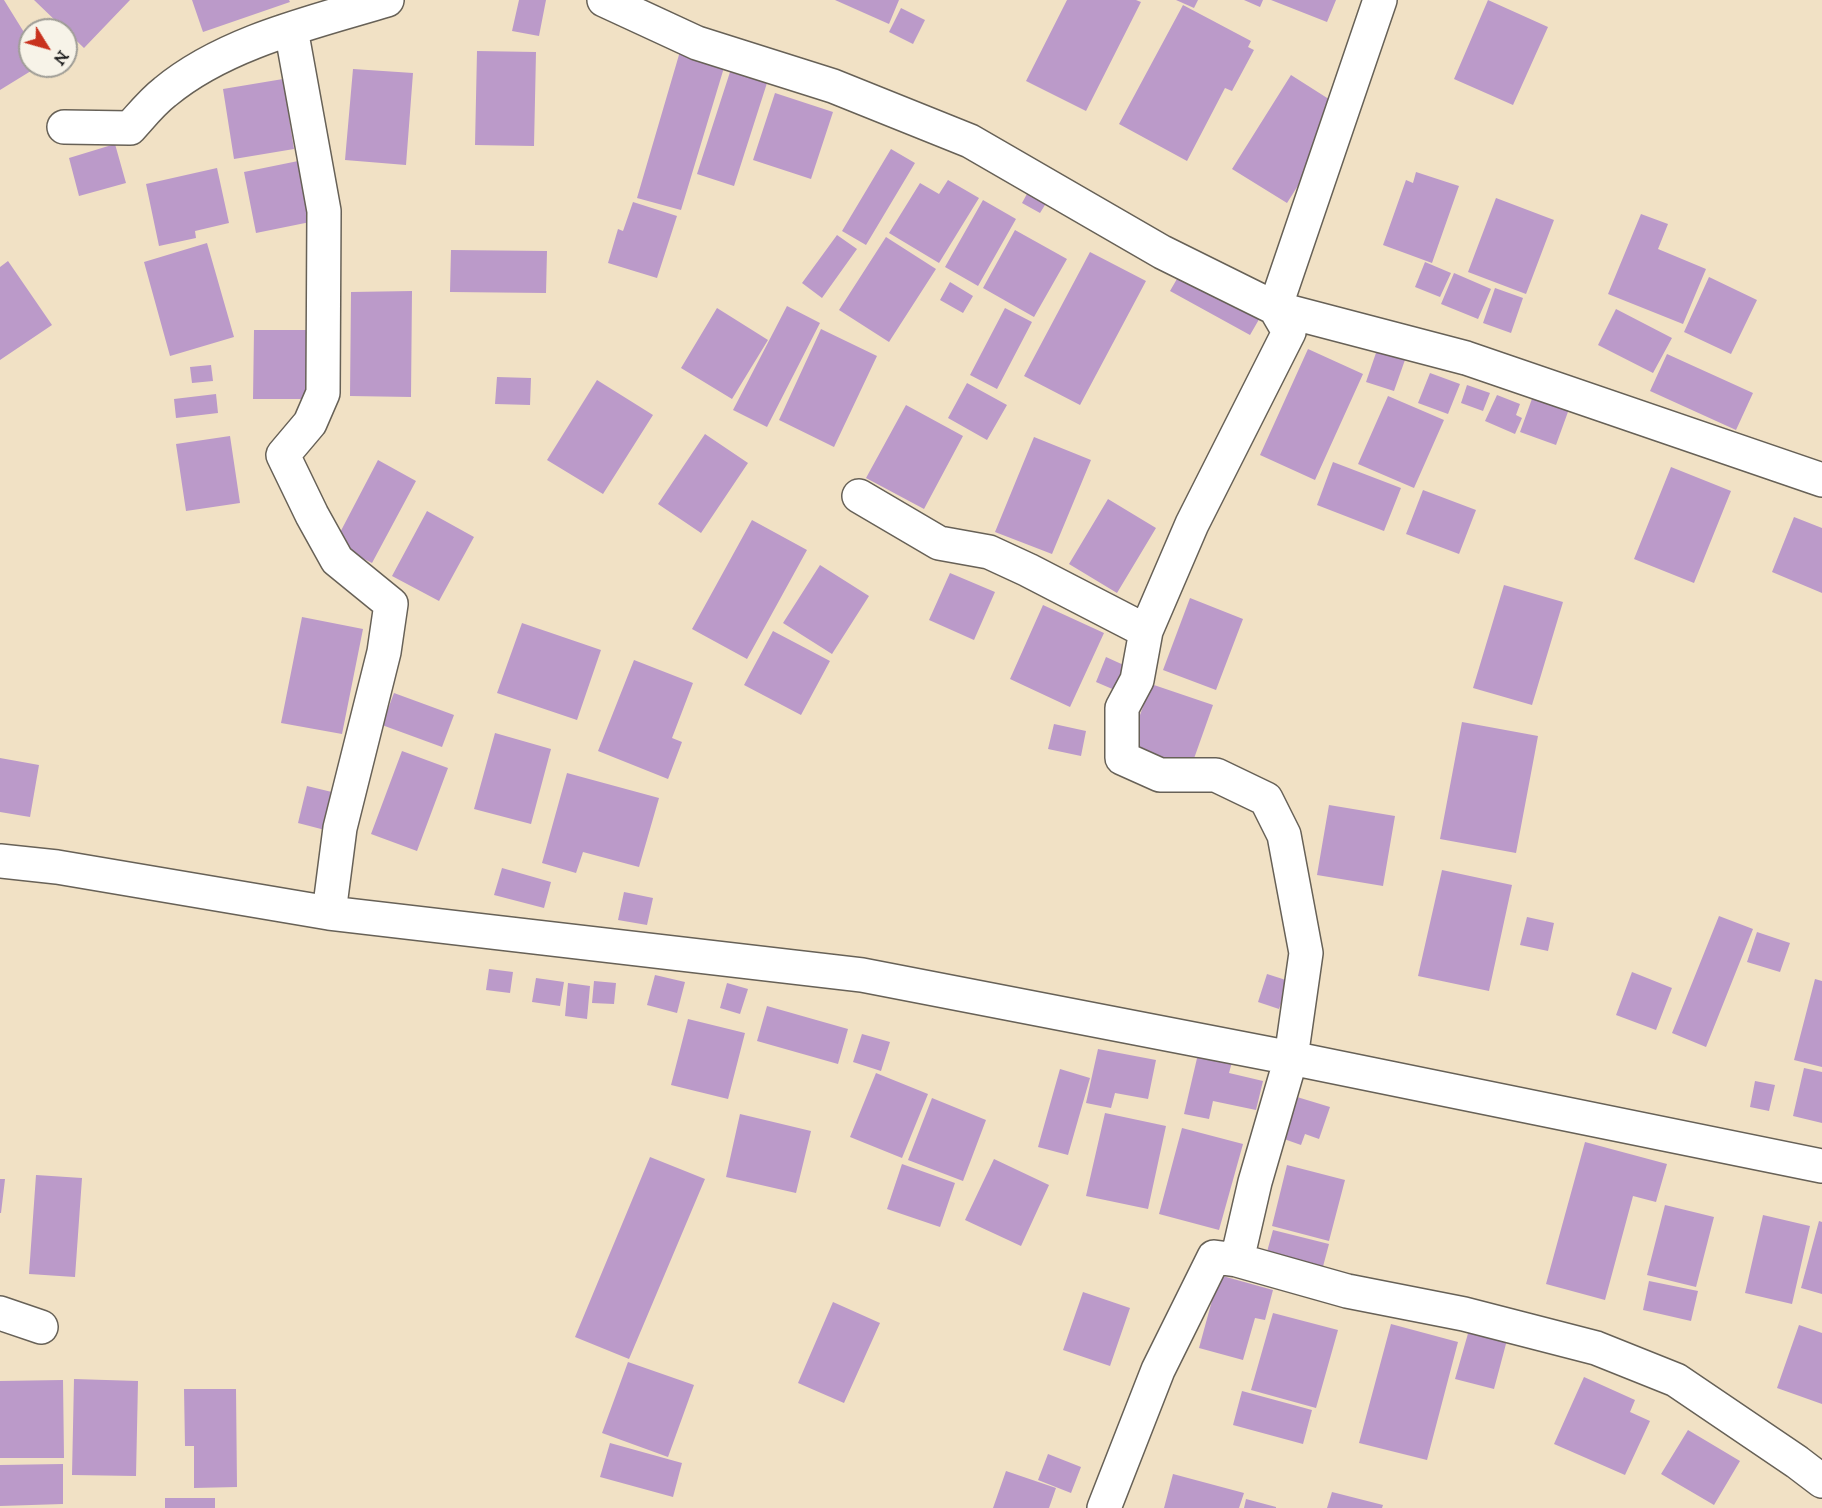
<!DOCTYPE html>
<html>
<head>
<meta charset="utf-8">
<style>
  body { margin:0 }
  #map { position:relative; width:1822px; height:1508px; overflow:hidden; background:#f1e1c5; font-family:"IM FELL DW Pica",serif }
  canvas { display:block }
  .north { position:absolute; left:18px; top:18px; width:60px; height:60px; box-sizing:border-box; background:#f7f3e8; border:2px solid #9f9d96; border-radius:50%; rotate:127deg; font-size:16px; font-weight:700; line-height:24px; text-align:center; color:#1c1c1c }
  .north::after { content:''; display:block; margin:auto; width:21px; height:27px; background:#c8321e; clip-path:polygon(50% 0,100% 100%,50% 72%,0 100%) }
</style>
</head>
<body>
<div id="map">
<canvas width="1822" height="1508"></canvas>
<div class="north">N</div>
</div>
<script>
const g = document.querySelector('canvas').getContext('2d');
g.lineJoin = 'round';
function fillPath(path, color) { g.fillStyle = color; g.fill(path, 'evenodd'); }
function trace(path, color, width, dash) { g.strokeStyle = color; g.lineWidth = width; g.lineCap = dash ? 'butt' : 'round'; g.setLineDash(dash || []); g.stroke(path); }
fillPath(new Path2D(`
  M0,0H4L30,42V66H39L0,90Z
  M34,0H130L84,48Z
  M192,0H289L290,2L203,32Z
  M519,0H546L539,36L512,31Z
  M835,0H899L889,24Z
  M1067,0H1136L1141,2L1086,111L1026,81Z
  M1176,0H1198L1194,8Z
  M1244,0H1263L1260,7Z
  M1271,0H1336L1327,22Z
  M1488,0L1548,27L1513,105L1454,79Z
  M1183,5L1251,41L1248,47L1254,50L1232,91L1225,88L1187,161L1119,124Z
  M901,8L925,20L913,44L889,32Z
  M681,48L726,61L681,210L637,198Z
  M477,51L536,52L534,146L475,145Z
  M353,69L413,73L406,165L345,160Z
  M730,72L767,83L734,186L697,174Z
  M1291,75L1346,110L1287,203L1232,169Z
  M283,79L294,149L234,159L223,89Z
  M775,93L833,112L811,179L753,160Z
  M115,144L126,183L79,196L69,158Z
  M891,149L915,163L866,245L842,231Z
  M308,159L320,220L256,233L244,172Z
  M217,168L229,223L195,231L196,238L159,246L146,184Z
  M1416,172L1459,186L1432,263L1383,245L1406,180L1413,183Z
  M948,180L979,198L939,263L889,233L920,183L939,194Z
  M1034,181L1053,192L1040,213L1022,203Z
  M1496,198L1554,220L1526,294L1468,272Z
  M983,200L1016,219L978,286L945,267Z
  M633,202L677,216L657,278L608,263L618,229L623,231Z
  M1641,214L1668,224L1658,249L1706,269L1683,324L1608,294Z
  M1015,230L1067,259L1034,317L983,288Z
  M837,235L857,249L822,298L802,283Z
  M886,237L936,269L889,342L839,310Z
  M207,243L234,337L170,356L144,262Z
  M451,250L547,251L546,293L450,292Z
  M1090,252L1146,281L1080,405L1024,376Z
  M1189,258L1269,302L1250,335L1170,291Z
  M8,261L52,325L0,360V267Z
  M1425,262L1451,273L1440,297L1415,287Z
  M1454,273L1491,289L1478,319L1441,304Z
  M1709,277L1757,300L1731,354L1684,332Z
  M950,282L973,296L963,313L940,300Z
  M1495,288L1523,298L1511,333L1483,323Z
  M412,291L411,397L350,396L351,292Z
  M787,306L820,323L767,427L733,410Z
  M717,308L768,340L732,399L681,368Z
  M1005,308L1032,322L997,389L970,375Z
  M1616,309L1672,338L1653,373L1598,345Z
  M821,329L877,356L834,447L779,420Z
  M254,330H314L313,399H253Z
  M1378,347L1406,357L1394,391L1366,382Z
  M1308,349L1363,374L1315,480L1260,455Z
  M1667,354L1753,393L1736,430L1650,391Z
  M211,365L213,381L192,383L190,367Z
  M1430,373L1460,384L1448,414L1418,403Z
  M497,377L531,378L530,405L495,404Z
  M597,380L653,415L603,494L547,460Z
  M967,383L1007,405L987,440L948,418Z
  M1467,385L1490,393L1483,411L1461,403Z
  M216,394L218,413L176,418L174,399Z
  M1497,395L1520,404L1516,415L1522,418L1515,434L1485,421Z
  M1388,396L1444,420L1414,488L1358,464Z
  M1533,396L1569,409L1556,445L1520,432Z
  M906,405L963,436L924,509L866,478Z
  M705,434L748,463L701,533L658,504Z
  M230,436L240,503L186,511L176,444Z
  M1034,437L1091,460L1052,554L995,532Z
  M378,460L416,481L372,563L334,544Z
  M1333,462L1401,488L1384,531L1317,505Z
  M1671,467L1731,491L1694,583L1634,559Z
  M1423,490L1476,510L1459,554L1406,534Z
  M1108,499L1156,528L1117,593L1069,564Z
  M427,511L474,537L439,601L392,576Z
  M1794,517L1822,528V593L1772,572Z
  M752,520L807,550L747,659L692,629Z
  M820,565L869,596L832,654L783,623Z
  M950,573L995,592L974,640L929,620Z
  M1504,585L1563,602L1532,705L1473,688Z
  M1190,598L1243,619L1216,690L1163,670Z
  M1043,605L1104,633L1070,707L1010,679Z
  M302,617L363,629L342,734L281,723Z
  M522,623L601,650L577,720L497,693Z
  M773,631L830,661L801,715L744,685Z
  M1106,657L1128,667L1117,691L1096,682Z
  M634,660L693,683L672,738L682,742L668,779L598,751Z
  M1151,684L1213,705L1191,767L1129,746Z
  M394,693L454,715L442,747L382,725Z
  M1462,722L1538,736L1516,853L1440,839Z
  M1054,724L1086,731L1081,756L1048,749Z
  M495,733L551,749L531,824L474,809Z
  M402,751L448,768L417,851L371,834Z
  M0,758L39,765L30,817L0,812Z
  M567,773L659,798L639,867L583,852L576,873L542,863Z
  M307,786L336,793L325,830L298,823Z
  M1329,805L1395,816L1383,886L1317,875Z
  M502,868L551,882L544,908L494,895Z
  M1442,870L1512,885L1489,991L1418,976Z
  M624,892L653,898L647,925L618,920Z
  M1719,916L1753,929L1706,1047L1672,1033Z
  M1527,917L1554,923L1548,951L1520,945Z
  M1757,932L1790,943L1780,972L1747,962Z
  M489,969L513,972L510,993L486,990Z
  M1632,972L1672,988L1656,1030L1616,1015Z
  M1267,974L1289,981L1279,1009L1258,1002Z
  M655,975L685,982L677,1013L647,1005Z
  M536,978L564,982L560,1006L532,1002Z
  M1815,979L1822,981V1067L1794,1060Z
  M594,981L616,983L614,1004L592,1003Z
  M568,983L590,986L587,1019L565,1016Z
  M727,983L748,989L740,1014L720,1008Z
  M767,1006L848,1029L838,1064L757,1041Z
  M688,1019L745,1033L728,1099L671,1085Z
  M862,1034L890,1042L881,1071L853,1062Z
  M1098,1049L1156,1060L1148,1099L1115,1093L1111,1108L1086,1103Z
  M1198,1054L1232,1062L1229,1073L1263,1081L1256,1110L1213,1101L1209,1119L1184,1114Z
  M1804,1068L1822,1072V1123L1793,1116Z
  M1060,1069L1090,1078L1068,1155L1038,1147Z
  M876,1073L928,1094L902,1158L850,1137Z
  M1755,1081L1775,1085L1769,1111L1750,1107Z
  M1297,1097L1330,1107L1319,1139L1305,1134L1301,1145L1284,1139Z
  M932,1098L986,1120L963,1181L908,1160Z
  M1105,1113L1166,1126L1148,1209L1086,1196Z
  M740,1114L811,1131L796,1193L726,1177Z
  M1182,1128L1243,1144L1219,1230L1159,1214Z
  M1585,1142L1667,1164L1656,1202L1633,1196L1605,1300L1546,1284Z
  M650,1157L705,1179L629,1359L575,1337Z
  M994,1159L1049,1185L1021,1246L965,1220Z
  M902,1164L955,1183L940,1227L887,1209Z
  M1287,1165L1345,1180L1329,1241L1272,1226Z
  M36,1175L82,1178L75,1277L29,1274Z
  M0,1179H5L1,1213H0Z
  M1665,1205L1714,1217L1696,1287L1647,1275Z
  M1763,1215L1810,1226L1792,1304L1745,1293Z
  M1819,1221L1822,1222V1294L1801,1288Z
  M1273,1230L1329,1244L1321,1274L1265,1259Z
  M1219,1275L1273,1290L1265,1320L1255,1318L1243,1360L1199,1348Z
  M1649,1281L1698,1291L1691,1321L1643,1310Z
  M1083,1292L1130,1308L1110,1366L1063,1350Z
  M833,1302L880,1323L844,1403L798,1383Z
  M1273,1313L1338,1330L1316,1408L1251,1390Z
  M1391,1324L1458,1342L1427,1460L1359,1443Z
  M1799,1325L1822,1333V1404L1777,1388Z
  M1469,1330L1507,1340L1494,1389L1455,1379Z
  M628,1362L694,1385L668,1457L602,1433Z
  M1584,1377L1635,1400L1630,1412L1650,1421L1625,1475L1554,1444Z
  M74,1379L138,1381L136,1476L72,1475Z
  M63,1380L64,1458H0V1381Z
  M184,1389H236L237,1487L194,1488V1446H185Z
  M1242,1391L1312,1410L1303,1444L1233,1425Z
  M1688,1430L1740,1461L1714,1505L1661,1474Z
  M610,1443L682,1463L673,1497L600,1477Z
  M1048,1454L1081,1467L1071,1493L1038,1480Z
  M63,1464V1504L0,1506V1465Z
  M1006,1471L1056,1488L1049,1508H993Z
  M1173,1474L1244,1493L1239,1508H1164Z
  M1332,1492L1383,1505L1382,1508H1327Z
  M165,1498H215V1508H165Z
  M1246,1499L1276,1507V1508H1244Z`), '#bb9ac9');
const minor = new Path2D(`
  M604,0L697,43L833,86L970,141L1162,252L1275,308L1466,358L1822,480
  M291,29L324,211L323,393L310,423L283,455L312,515L337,560L391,604L384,652L340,828L329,913
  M64,127L130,128C141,116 152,102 165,92C225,42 314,22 387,0
  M859,496L939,543L989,552L1028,570L1146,631
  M0,861L57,867L329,913L862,975L1291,1058L1822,1166
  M1237,1260L1347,1291L1464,1314L1596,1348L1676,1380L1797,1462L1822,1481
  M0,1313L41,1327
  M1104,1508L1158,1370L1214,1257L1237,1260L1255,1182L1291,1058L1306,953L1284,835L1266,799L1216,775H1160L1122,758V708L1137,680L1146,631L1192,524L1289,332L1275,308L1380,0`);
trace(minor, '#676157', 36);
trace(minor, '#fff', 33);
</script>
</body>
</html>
